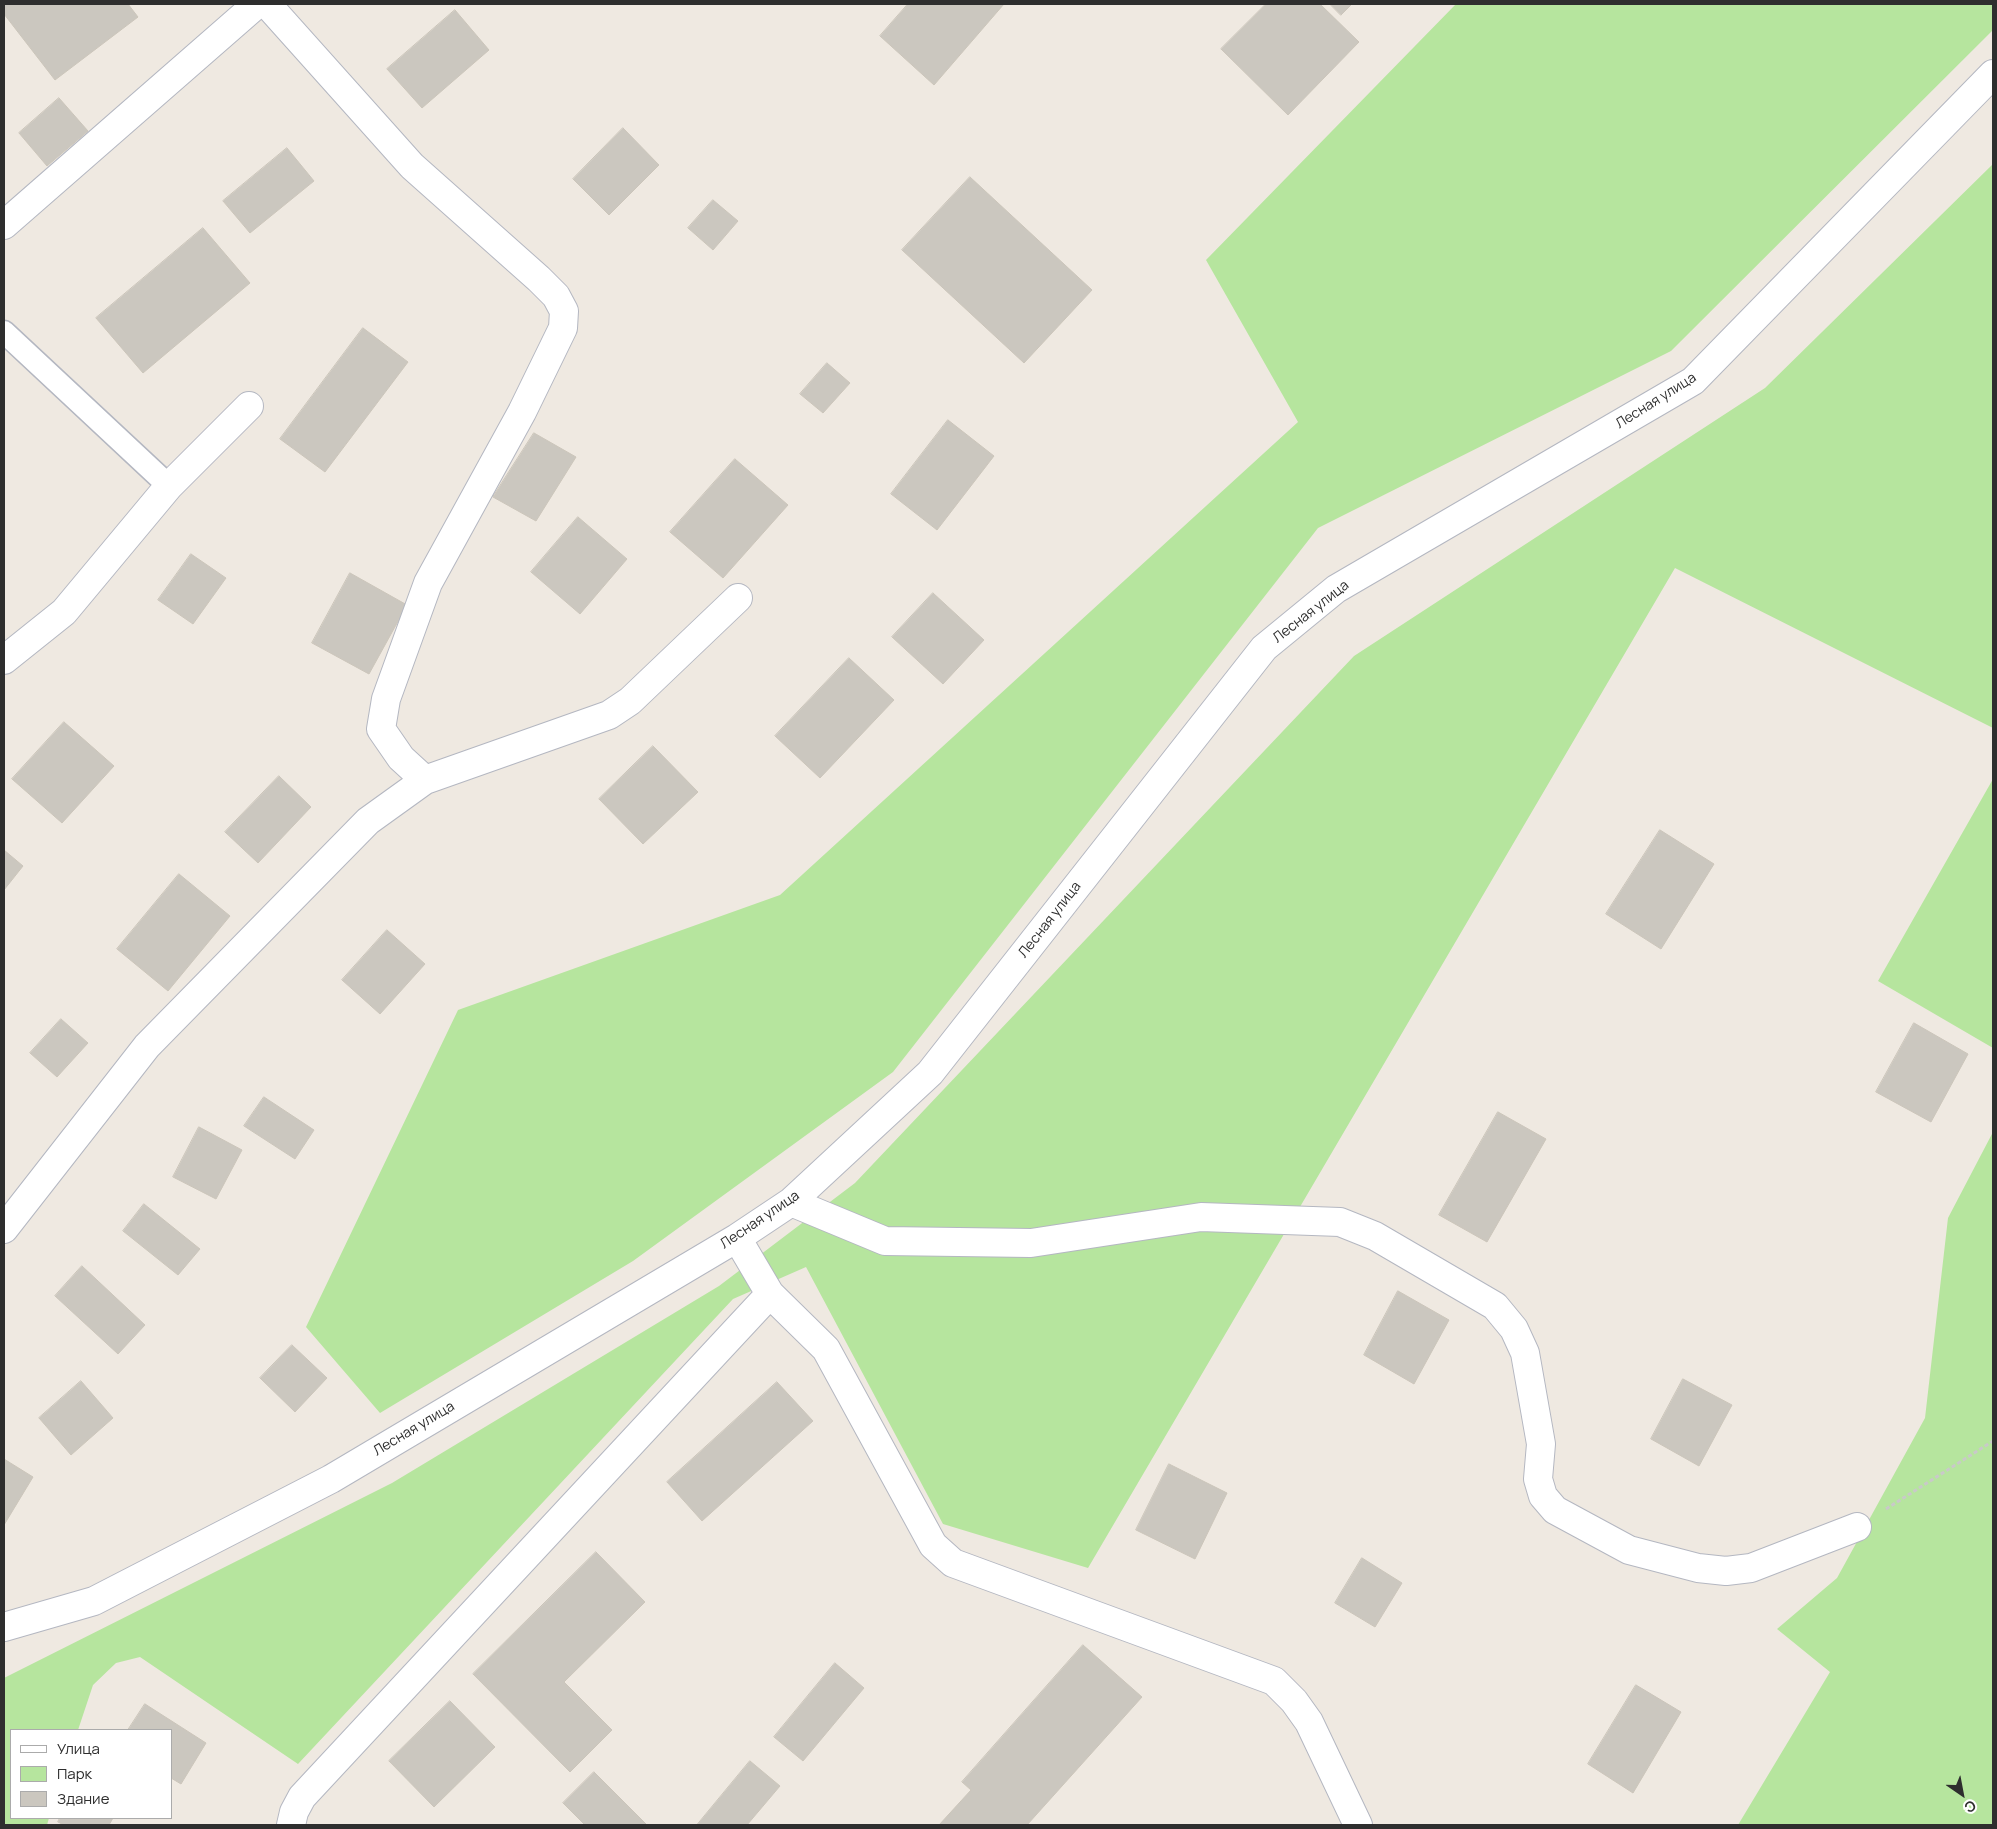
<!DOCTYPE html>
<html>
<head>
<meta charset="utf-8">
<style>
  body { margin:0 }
  #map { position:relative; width:1997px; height:1829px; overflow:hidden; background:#efe9e1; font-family:Manrope,sans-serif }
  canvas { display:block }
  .frame { position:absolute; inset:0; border:5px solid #2e2e2e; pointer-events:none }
  .legend { position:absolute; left:10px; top:1729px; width:162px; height:90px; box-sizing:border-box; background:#fff; border:1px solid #ababab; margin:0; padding:6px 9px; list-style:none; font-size:15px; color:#2e2e2e }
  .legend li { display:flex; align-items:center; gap:10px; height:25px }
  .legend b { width:25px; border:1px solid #ababab }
  .north { position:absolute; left:1937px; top:1769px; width:50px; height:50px; -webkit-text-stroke:4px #fff; paint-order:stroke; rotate:147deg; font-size:14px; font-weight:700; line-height:20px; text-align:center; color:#2e2e2e }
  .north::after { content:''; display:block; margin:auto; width:18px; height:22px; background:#2e2e2e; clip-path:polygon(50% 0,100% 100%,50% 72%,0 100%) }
</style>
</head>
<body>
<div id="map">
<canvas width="1997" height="1829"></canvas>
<div class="frame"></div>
<ul class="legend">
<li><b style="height:6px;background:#fff"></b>Улица</li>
<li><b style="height:14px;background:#b6e59e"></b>Парк</li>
<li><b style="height:14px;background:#cbc7bf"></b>Здание</li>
</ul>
<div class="north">С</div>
</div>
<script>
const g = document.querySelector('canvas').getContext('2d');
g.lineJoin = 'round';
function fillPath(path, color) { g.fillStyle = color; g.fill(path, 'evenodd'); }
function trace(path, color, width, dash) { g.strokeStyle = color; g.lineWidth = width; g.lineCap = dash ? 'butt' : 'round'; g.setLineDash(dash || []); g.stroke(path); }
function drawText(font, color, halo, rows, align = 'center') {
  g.font = font + ' Manrope,sans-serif'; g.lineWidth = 4; g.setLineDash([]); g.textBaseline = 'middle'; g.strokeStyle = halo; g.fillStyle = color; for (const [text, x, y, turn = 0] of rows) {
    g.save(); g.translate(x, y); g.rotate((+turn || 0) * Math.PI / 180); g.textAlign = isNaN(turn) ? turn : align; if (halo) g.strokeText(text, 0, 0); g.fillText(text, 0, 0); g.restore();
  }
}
fillPath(new Path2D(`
  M1456,4H1993V30L1671,351L1318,528L893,1072L633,1261L380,1413L306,1327L458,1010L780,895L1298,422L1206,260Z
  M1993,164V728L1675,568L1088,1568L943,1524L806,1267L733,1299L298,1764L140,1657L116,1663L93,1685L78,1730H11V1818H49L47,1825H4V1678L392,1483L719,1286L855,1183L1354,656L1765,388Z
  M1993,779V1048L1878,981Z
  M1993,1132V1825H1738L1830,1672L1777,1629L1837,1578L1925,1418L1948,1218Z`), '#b6e59e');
const building = new Path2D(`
  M6,4H128L138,17L55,80L4,14V6Z
  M908,4H1004L934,85L880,36Z
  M1266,4H1320L1359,42L1288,115L1221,49Z
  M1330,4H1352L1341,15Z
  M455,10L489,50L422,108L387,69Z
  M59,98L88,131L47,166L19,133Z
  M623,128L659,165L609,215L573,179Z
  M287,148L314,181L250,233L223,201Z
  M970,177L1092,290L1024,363L902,250Z
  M713,200L738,221L713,250L688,228Z
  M203,228L250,283L143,373L96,318Z
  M363,328L408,362L325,472L280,439Z
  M827,363L850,383L823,413L800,394Z
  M948,420L994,456L937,530L891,494Z
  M534,433L576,457L536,521L493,497Z
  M735,459L788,505L723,578L670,532Z
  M578,517L627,559L580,614L531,572Z
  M191,554L226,578L193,624L158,600Z
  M350,573L407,605L369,674L312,643Z
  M933,593L984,640L943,684L892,637Z
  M849,658L894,700L820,778L775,736Z
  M64,722L114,766L62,823L12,779Z
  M653,746L698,792L643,844L599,799Z
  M279,776L311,807L258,863L225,832Z
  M1660,830L1714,864L1661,949L1606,914Z
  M4,850L23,866L4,890Z
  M179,874L230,916L168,991L117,949Z
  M387,930L425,964L380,1014L342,980Z
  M61,1019L88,1043L57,1077L30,1053Z
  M1914,1023L1968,1054L1931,1122L1876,1092Z
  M264,1097L314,1130L295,1159L244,1126Z
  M1498,1112L1546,1139L1487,1242L1439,1215Z
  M199,1127L242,1150L216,1199L173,1177Z
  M144,1204L200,1249L178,1275L123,1231Z
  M82,1266L145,1325L118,1354L55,1296Z
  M1398,1291L1449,1320L1414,1384L1364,1355Z
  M292,1345L327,1378L295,1412L260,1378Z
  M1683,1379L1732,1405L1699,1466L1651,1439Z
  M81,1381L113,1418L71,1455L39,1418Z
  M777,1382L813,1421L702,1521L667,1482Z
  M4,1459L33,1477L4,1525Z
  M1169,1464L1227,1493L1195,1559L1136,1530Z
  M596,1552L645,1602L564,1682L612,1730L570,1772L473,1674Z
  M1362,1558L1402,1583L1375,1627L1335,1603Z
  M1083,1645L1142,1697L1027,1825H939L971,1790L962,1782Z
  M835,1663L864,1688L803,1761L774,1737Z
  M1636,1685L1681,1712L1633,1793L1588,1764Z
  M450,1701L495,1747L434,1807L389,1761Z
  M145,1704L206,1743L181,1784L171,1778V1730H128Z
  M750,1761L780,1786L747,1825H697Z
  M594,1772L647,1825H585L563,1803Z
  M60,1818H113L109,1825H64L58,1822Z`);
fillPath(building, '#cbc7bf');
trace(building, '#cbc5ba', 1);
const service = new Path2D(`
  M4,332L169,486`);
const minor = new Path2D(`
  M267,4L412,166L539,279L556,296L564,311L563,328L522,412L428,583L386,699L381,729L401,758L425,780
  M4,225L257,4
  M4,660L64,612L169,486L249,406
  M791,1202L885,1241L1031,1243L1201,1217L1340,1222L1375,1236L1495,1306L1514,1329L1525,1353L1541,1444L1538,1479L1543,1496L1555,1510L1629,1550L1698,1568L1726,1571L1751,1568L1857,1527
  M4,1229L147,1046L368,821L425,780L609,715L630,701L738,598
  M737,1238L770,1294L826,1349L933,1545L953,1563L1274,1681L1294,1701L1309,1722L1358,1825
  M4,1627L94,1601L331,1479L737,1238L791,1202L930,1073L1264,648L1336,589L1693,381L1993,74
  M291,1825L294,1812L302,1797L770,1294`);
trace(service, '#b4b7c1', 25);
trace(minor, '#b4b7c1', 30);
trace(new Path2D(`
  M1886,1509L1993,1441`), '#c9c9c9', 3, [4, 2.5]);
trace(service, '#fff', 22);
trace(minor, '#fff', 28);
drawText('14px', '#2e2e2e', '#fff', [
  ["Лесная улица",1656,401,-32],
  ["Лесная улица",1311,612,-38],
  ["Лесная улица",1050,920,-52],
  ["Лесная улица",760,1220,-34],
  ["Лесная улица",414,1429,-31]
]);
</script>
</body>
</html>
